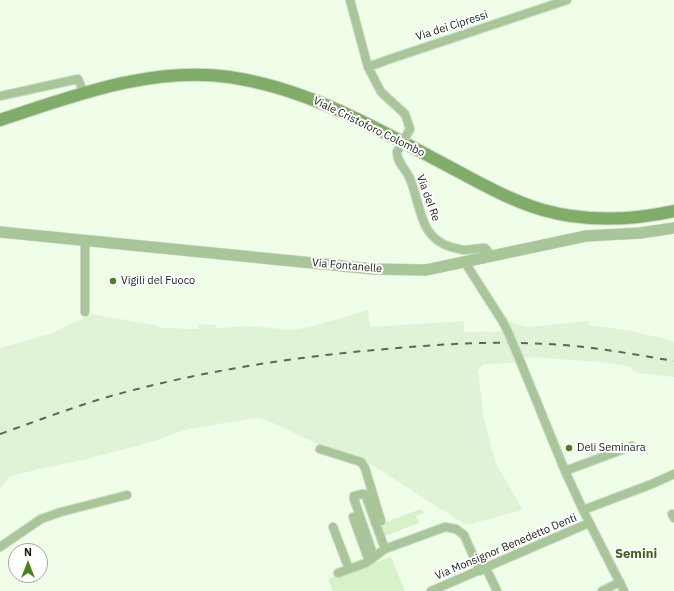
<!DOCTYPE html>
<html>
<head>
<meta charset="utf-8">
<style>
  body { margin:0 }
  #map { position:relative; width:674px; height:591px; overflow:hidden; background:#f0fee9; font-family:"IBM Plex Sans",sans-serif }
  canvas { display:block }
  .north { position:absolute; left:8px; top:543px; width:40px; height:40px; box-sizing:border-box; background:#fff; border:1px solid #a3a5a3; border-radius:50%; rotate:0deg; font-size:11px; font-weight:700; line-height:16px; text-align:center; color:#1a1f18 }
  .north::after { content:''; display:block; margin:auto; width:14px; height:18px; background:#48821c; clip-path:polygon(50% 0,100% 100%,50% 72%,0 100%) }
</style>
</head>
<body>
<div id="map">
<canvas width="674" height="591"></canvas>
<div class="north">N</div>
</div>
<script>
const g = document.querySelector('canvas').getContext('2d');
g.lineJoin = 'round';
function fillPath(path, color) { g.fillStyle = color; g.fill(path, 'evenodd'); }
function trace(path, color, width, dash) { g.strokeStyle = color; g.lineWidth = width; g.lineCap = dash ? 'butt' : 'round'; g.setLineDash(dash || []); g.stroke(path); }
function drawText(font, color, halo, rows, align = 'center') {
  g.font = font + ' "IBM Plex Sans",sans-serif'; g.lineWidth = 4; g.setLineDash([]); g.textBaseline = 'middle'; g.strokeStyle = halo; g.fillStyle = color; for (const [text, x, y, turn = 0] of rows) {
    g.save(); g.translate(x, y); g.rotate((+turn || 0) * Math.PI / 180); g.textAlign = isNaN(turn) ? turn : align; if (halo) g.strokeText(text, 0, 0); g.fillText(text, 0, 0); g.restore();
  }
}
fillPath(new Path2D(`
  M368,310L370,327L464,321V332L512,331L508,322L528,327L589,321V325L627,330L674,341V377L637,373L628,366L601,362L544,358L514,357L516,363L487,364L482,365L478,371L484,419L493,453L497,465L523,510L466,525L367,462L317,444L269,421L255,418L188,429L154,441L88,459L39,469L9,477L0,489V348L50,334L92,314L154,325L163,328L198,329V324L216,325V328L254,326L290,330L310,327Z`), '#e0f3d7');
fillPath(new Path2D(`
  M421,509L424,513L416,516L419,523L385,536L381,524Z
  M391,557L405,591H333L328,579Z`), '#d7f1c9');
const minor = new Path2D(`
  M350,0L368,67L381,92L405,114L410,129
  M368,67L390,59L567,0
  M0,96L78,79L84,93
  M397,152C397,163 406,169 410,179C421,205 419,238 451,247C455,248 459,249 463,250C470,250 478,248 485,248L491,255
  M85,241V312
  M464,261L503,322L508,332
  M521,363L565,471L583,510L624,591
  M320,449L361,462L365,468L381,521L375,523
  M565,471L632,446
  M583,510L652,484L674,474
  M672,514L674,518
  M353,517L369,561
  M333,527L349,569
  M0,547L41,519L61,512L127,495
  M374,557L354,499V496L362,494H365L385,549
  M486,568L497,591
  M338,573L366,563L385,549L445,527L456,529L464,535L480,571
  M431,591L589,523
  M602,591L620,582`);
const tertiary = new Path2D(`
  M0,232L373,269L426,270L586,236L640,233L674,228`);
const secondary = new Path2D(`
  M0,120C73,96 151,66 229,77C307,88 378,129 446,165C478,182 509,200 543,210C585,222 632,220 674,211`);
trace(minor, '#cedac8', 10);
trace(tertiary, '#cedac8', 12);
trace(secondary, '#cedac8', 14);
trace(minor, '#a9c69a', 8);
trace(tertiary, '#a9c69a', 11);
trace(secondary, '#81ac69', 12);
trace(new Path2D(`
  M0,434C37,421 73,407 111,396C201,371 293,357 386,349C440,344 493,341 548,344C590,346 632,354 674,361`), '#5e665a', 2, [7, 7]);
const minorBridge = new Path2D(`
  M397,152L410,129
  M508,332L521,363`);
trace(minorBridge, '#cedac8', 10, []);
trace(minorBridge, '#a9c69a', 8);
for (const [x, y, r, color] of [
  [113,281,4,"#48821c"],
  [569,448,4,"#48821c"]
]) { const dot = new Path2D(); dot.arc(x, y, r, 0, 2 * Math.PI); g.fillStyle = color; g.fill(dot); trace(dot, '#fff', 1.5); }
drawText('11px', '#1a1f18', '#fff', [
  ["Via dei Cipressi",452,26,-18],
  ["Viale Cristoforo Colombo",369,127,26],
  ["Via del Re",428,198,70],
  ["Via Fontanelle",347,266,5],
  ["Via Monsignor Benedetto Denti",506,547,-23]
]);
drawText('11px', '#1a1f18', '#fff', [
  ["Vigili del Fuoco",121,281],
  ["Deli Seminara",577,448]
], 'left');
drawText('bold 13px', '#3c6124', '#fff', [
  ["Semini",636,554]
]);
</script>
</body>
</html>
